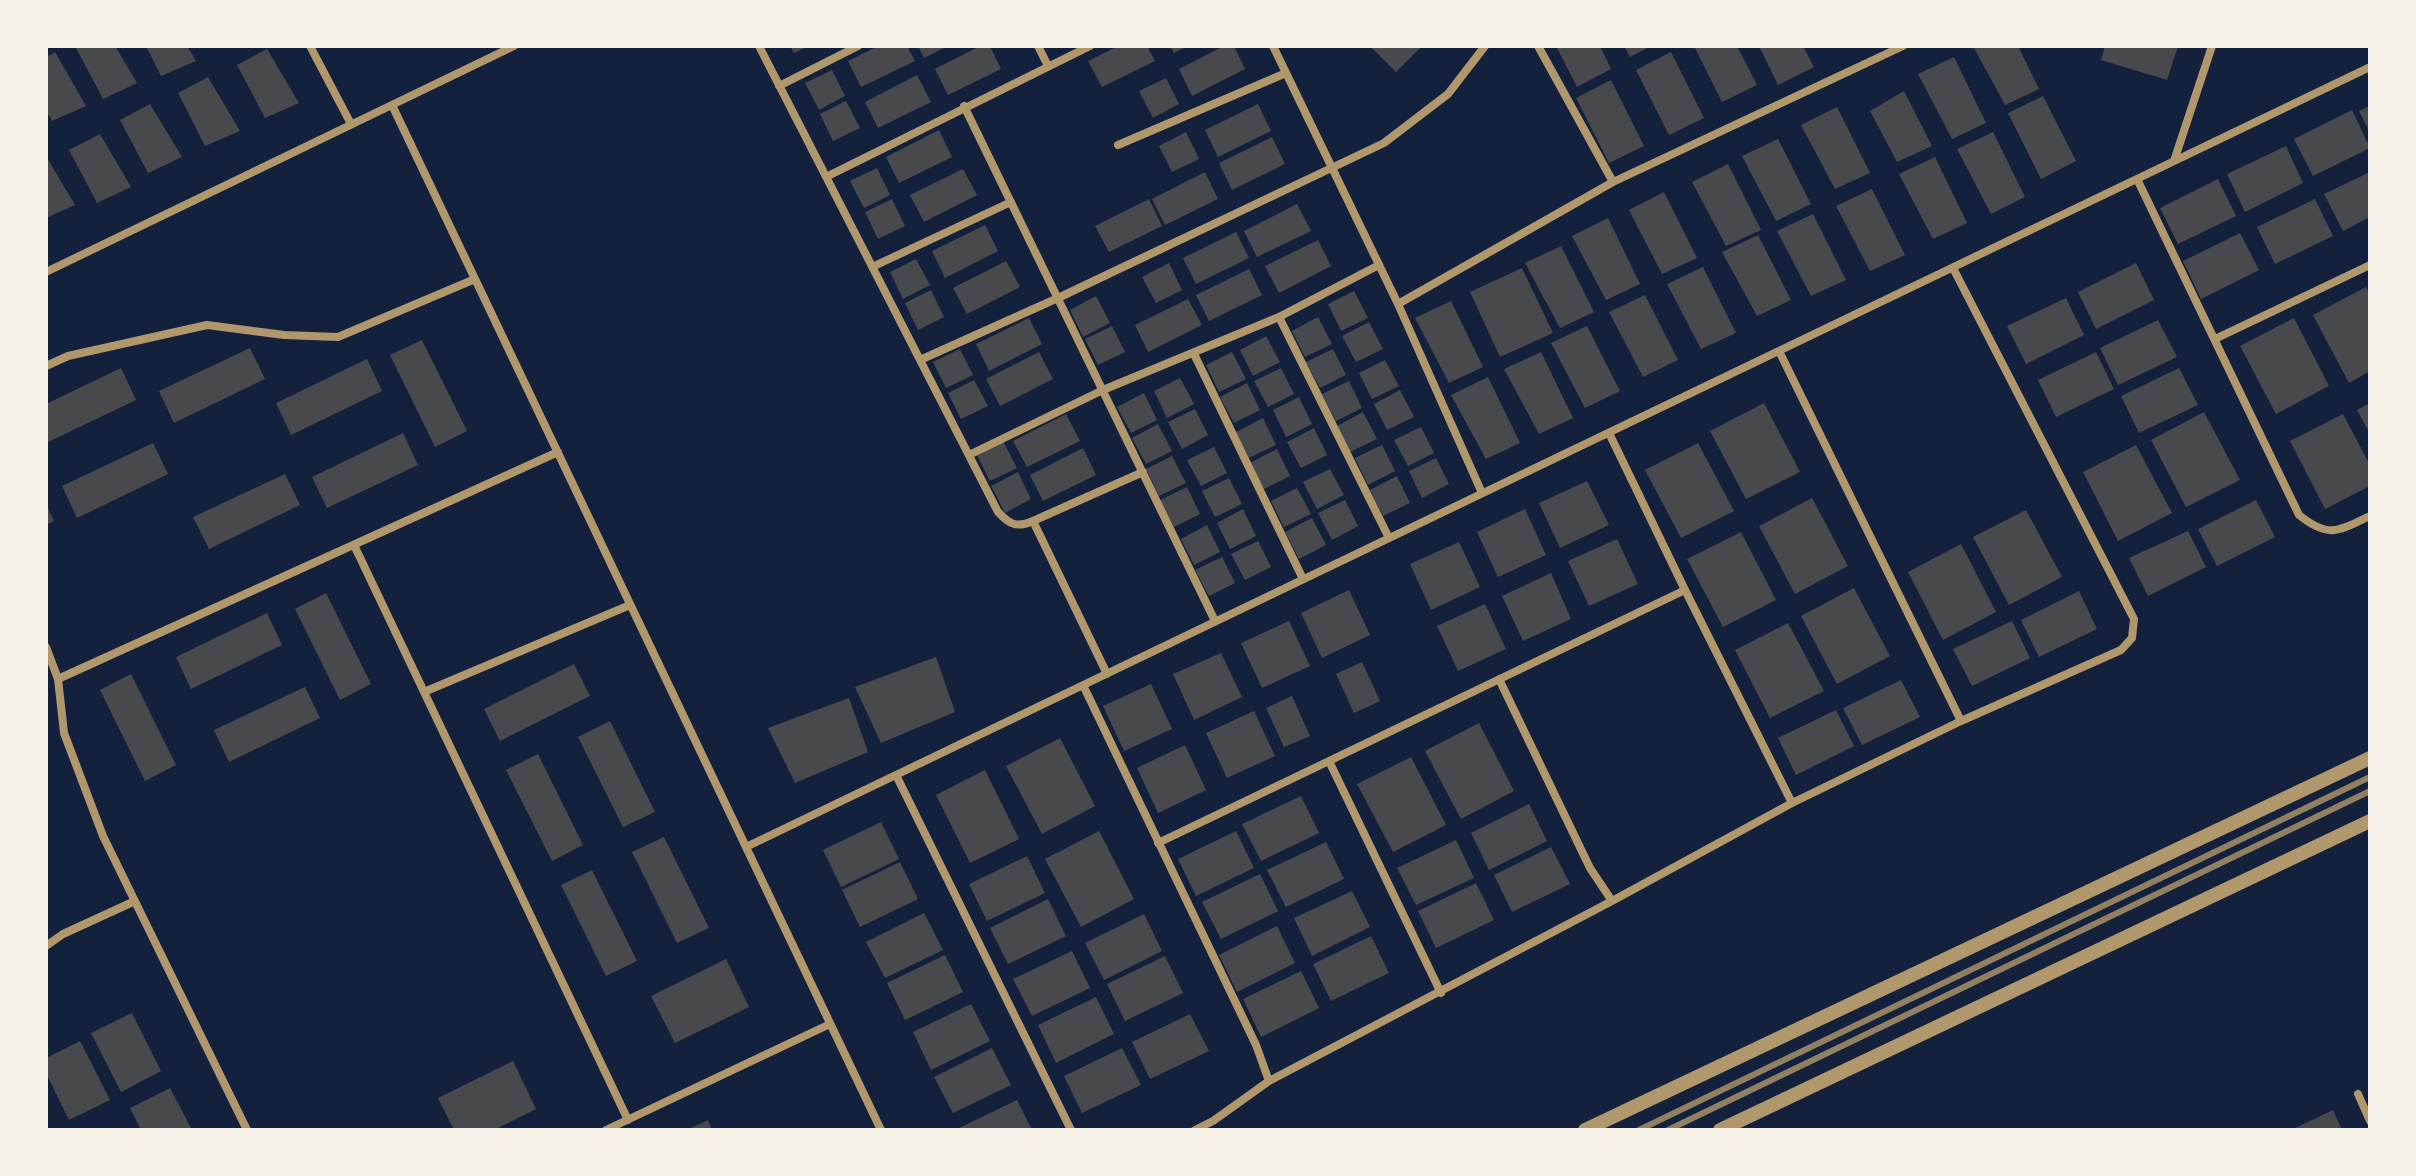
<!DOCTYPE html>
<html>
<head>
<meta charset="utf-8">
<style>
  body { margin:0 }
  #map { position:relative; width:2416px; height:1176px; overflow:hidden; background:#14213d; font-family:Ubuntu,sans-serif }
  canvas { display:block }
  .frame { position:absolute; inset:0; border:48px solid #f6f1e7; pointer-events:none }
</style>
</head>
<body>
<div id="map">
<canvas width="2416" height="1176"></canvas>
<div class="frame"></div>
</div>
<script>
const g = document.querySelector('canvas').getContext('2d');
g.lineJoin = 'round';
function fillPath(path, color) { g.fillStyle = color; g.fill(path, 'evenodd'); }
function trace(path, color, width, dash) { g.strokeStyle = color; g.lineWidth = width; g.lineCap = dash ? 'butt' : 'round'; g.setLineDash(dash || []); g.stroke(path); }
fillPath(new Path2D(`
  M75,46H115L137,83L103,99Z
  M146,46H187L196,61L161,76Z
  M790,46H809L794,53Z
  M878,46H907L915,61L861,87L848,61Z
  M918,46H948L924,58Z
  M980,46H990L1001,69L948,95L935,69Z
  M1118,46H1147L1155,61L1102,87L1088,61Z
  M1170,46H1188L1174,53Z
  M1224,46H1234L1245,69L1192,96L1179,69Z
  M1370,46H1422L1396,72Z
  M1556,46H1600L1611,69L1577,87Z
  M1624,46H1651L1630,57Z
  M1694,46H1737L1757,85L1722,102Z
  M1759,46H1803L1814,67L1778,85Z
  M1973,46H2018L2039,89L2005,105Z
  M2105,46H2178L2167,80L2101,60Z
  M267,49L299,103L265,118L237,65Z
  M55,52L86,106L52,121L46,110V57Z
  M1671,52L1704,118L1669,135L1636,70Z
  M1954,57L1986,123L1952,139L1918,74Z
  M832,70L845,96L819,110L805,83Z
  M917,75L931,102L878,128L865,102Z
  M208,77L240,131L205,146L178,93Z
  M1166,78L1179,104L1153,118L1139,91Z
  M1611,80L1644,146L1609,163L1576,98Z
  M1904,91L1932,146L1897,162L1870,111Z
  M2043,96L2076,161L2041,179L2008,113Z
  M846,101L860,128L833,141L820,114Z
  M150,104L182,157L148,173L120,120Z
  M1258,104L1271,131L1218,157L1205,130Z
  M2370,106V133L2359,111Z
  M1837,107L1870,173L1835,189L1801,125Z
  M2352,110L2370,148L2313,176L2294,139Z
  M939,130L952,157L899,183L886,157Z
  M1186,132L1199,159L1172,172L1159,146Z
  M1993,132L2025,197L1991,214L1957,149Z
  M100,134L131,187L97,203L69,150Z
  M1272,137L1285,164L1232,190L1219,163Z
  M1778,139L1811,204L1776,221L1742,156Z
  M2286,146L2303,183L2245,212L2227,174Z
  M46,156L75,205L46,218Z
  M1935,157L1967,223L1933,239L1899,174Z
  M1728,164L1761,230L1726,246L1692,182Z
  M877,168L890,195L864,208L850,181Z
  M963,169L977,195L924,222L910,195Z
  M1205,172L1218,199L1165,225L1152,199Z
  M2370,172V217L2343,231L2324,194Z
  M2218,179L2236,216L2178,244L2160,208Z
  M1872,189L1905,255L1870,271L1836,206Z
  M1664,192L1697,258L1662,274L1629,210Z
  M892,199L905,226L878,239L865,212Z
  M1149,199L1162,226L1109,252L1095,226Z
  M2315,199L2333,236L2275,264L2257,227Z
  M1297,204L1311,231L1257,257L1244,231Z
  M1813,214L1846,280L1811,296L1777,231Z
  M1608,218L1640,284L1606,300L1572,236Z
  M985,225L998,251L945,278L932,251Z
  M1236,232L1249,258L1196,284L1183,258Z
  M2240,233L2259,270L2201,299L2183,261Z
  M1758,235L1791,300L1757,316L1722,252Z
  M1318,240L1331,266L1279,293L1265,266Z
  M1561,246L1594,312L1560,328L1525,263Z
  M916,259L930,285L903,299L890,272Z
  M1006,261L1020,287L967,314L953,288Z
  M1169,263L1182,290L1156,303L1142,277Z
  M2136,263L2154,300L2096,329L2078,292Z
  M1703,267L1736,333L1701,349L1667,284Z
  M1522,268L1553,333L1500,357L1470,292Z
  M1249,269L1262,295L1209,321L1196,295Z
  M2366,287L2370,295V371L2349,383L2313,315Z
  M931,290L944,317L918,330L905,303Z
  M1354,291L1368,318L1341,331L1328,304Z
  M1645,295L1678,360L1643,377L1609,312Z
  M1096,296L1110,323L1083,337L1070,310Z
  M2066,298L2084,335L2026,364L2007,326Z
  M1188,299L1202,325L1148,352L1135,325Z
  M1451,301L1483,367L1449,383L1415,318Z
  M1318,317L1332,344L1305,357L1292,331Z
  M1029,318L1042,344L989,371L976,344Z
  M2294,318L2329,386L2276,414L2240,346Z
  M2158,320L2177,357L2118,385L2100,348Z
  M1369,322L1383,349L1356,362L1342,336Z
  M1112,326L1125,352L1098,365L1085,339Z
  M1587,326L1620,391L1585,408L1551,343Z
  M1266,336L1280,362L1253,376L1240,350Z
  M422,340L467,431L435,447L390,355Z
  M250,348L265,379L174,423L159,391Z
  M960,349L973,375L946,388L933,362Z
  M1333,349L1346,375L1320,388L1306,362Z
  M1039,352L1053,379L1000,406L986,379Z
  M1232,352L1246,379L1219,392L1206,365Z
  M1541,352L1573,418L1539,434L1504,369Z
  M2096,352L2114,389L2056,417L2038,380Z
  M367,359L382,391L291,435L276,403Z
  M1385,360L1399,386L1372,399L1359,373Z
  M121,368L136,400L46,443V404Z
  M1281,368L1294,394L1268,407L1254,381Z
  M2179,368L2198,405L2139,433L2121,396Z
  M1488,377L1520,443L1486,459L1451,395Z
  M1180,378L1194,404L1167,418L1154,391Z
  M974,380L988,406L961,419L948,393Z
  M1349,381L1362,408L1336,421L1322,394Z
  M1247,383L1260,410L1234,423L1220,397Z
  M1400,390L1414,417L1387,430L1374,404Z
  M1144,393L1157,420L1131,433L1117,407Z
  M1299,397L1312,424L1286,437L1273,410Z
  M1764,403L1800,472L1746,499L1710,431Z
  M2370,403V434L2357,410Z
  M1195,409L1208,435L1182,449L1168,422Z
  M1363,412L1377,439L1350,452L1337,426Z
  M2204,412L2240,480L2186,507L2151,440Z
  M1066,414L1080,441L1027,467L1013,441Z
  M2343,414L2370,465V486L2325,509L2290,441Z
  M1263,418L1276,445L1249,458L1236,432Z
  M1158,424L1172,451L1146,464L1132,438Z
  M1421,427L1434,453L1408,466L1394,440Z
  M1314,428L1327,455L1301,468L1287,442Z
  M403,433L418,465L327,508L312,477Z
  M1003,441L1017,468L990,481L977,455Z
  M153,443L168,474L77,518L62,486Z
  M1698,443L1734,511L1681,538L1645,470Z
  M1382,445L1395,471L1368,485L1355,458Z
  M2136,445L2172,513L2118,541L2083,472Z
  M1214,447L1227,473L1201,486L1187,460Z
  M1083,448L1096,475L1043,501L1030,475Z
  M1277,449L1290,476L1264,489L1250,463Z
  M1172,456L1186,483L1159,496L1146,469Z
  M1436,458L1449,484L1422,498L1409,471Z
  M1330,469L1344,495L1317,509L1303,482Z
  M1018,472L1031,499L1005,513L991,486Z
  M285,474L300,505L209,549L193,517Z
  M1397,476L1410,503L1383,516L1370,490Z
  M1229,478L1242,504L1215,517L1202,491Z
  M1587,481L1609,525L1560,548L1539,503Z
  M1187,487L1200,514L1174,527L1160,500Z
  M1297,488L1311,514L1284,527L1271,501Z
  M1812,498L1848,566L1795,594L1759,526Z
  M1345,500L1358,526L1332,540L1318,513Z
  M2256,500L2275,537L2217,566L2198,529Z
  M46,504L54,521L46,525Z
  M1243,509L1256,536L1230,549L1217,523Z
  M1525,509L1546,555L1498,577L1477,532Z
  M2026,510L2062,577L2009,605L1973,537Z
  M1312,518L1326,545L1299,559L1285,532Z
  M1207,525L1220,552L1194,565L1181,539Z
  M2188,531L2206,567L2148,596L2129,558Z
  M1741,532L1776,600L1723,627L1687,559Z
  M1617,539L1638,584L1589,606L1568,561Z
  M1258,541L1271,567L1245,580L1231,554Z
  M1459,542L1480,587L1431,610L1410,564Z
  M1961,544L1996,612L1943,640L1908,572Z
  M1222,557L1235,583L1209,596L1195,570Z
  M1551,573L1571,619L1523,641L1502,596Z
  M1854,588L1890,656L1837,684L1801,616Z
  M1349,590L1370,635L1322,658L1301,613Z
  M2079,591L2097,629L2039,657L2021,620Z
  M326,593L371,684L340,700L295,609Z
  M1485,604L1506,649L1458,671L1437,626Z
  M267,613L282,645L191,689L176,657Z
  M1289,621L1310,666L1262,688L1241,643Z
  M2012,621L2030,658L1972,686L1953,649Z
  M1788,623L1824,691L1770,718L1735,650Z
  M1221,653L1242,697L1194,720L1173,674Z
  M936,657L955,712L881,743L855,687Z
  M1362,662L1380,701L1354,713L1336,674Z
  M574,664L590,696L500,741L484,709Z
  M131,674L176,765L145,781L100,690Z
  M1901,680L1920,717L1862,745L1843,708Z
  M1151,684L1172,729L1124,751L1103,706Z
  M305,687L320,718L229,762L214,730Z
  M1292,696L1310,736L1284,747L1266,708Z
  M849,698L868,752L795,783L768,728Z
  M1836,710L1854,746L1796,775L1778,738Z
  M1254,711L1275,756L1227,778L1206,733Z
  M610,721L655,812L623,827L578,737Z
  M1479,723L1514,791L1461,819L1425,751Z
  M1060,738L1095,806L1042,834L1006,766Z
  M1185,745L1206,790L1158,813L1137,768Z
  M538,754L583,845L552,861L506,770Z
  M1411,757L1446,825L1393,852L1357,784Z
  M985,770L1019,839L970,863L936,795Z
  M1301,796L1319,833L1261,861L1242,824Z
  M1529,804L1547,841L1489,870L1471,833Z
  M881,822L899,859L841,887L823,850Z
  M1099,831L1134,899L1081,927L1045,859Z
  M1236,831L1254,868L1196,896L1178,859Z
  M664,837L709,928L677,943L632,852Z
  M1456,840L1474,878L1416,905L1397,868Z
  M1326,842L1344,879L1286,907L1267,870Z
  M1551,847L1570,884L1512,912L1494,875Z
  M1027,856L1045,893L987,921L969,884Z
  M900,862L918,899L860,927L842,890Z
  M592,870L637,961L606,976L561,885Z
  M1260,874L1278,911L1221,939L1202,902Z
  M1476,883L1494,920L1436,948L1418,911Z
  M1352,891L1370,927L1312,956L1294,918Z
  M1048,899L1066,936L1008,964L990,928Z
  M924,913L943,950L885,978L866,942Z
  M1144,914L1162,951L1104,980L1085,943Z
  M1277,926L1295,963L1237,992L1219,955Z
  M1371,936L1389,973L1331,1001L1313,964Z
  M1072,951L1090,988L1032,1016L1013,979Z
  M945,955L963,992L905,1020L887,983Z
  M1165,956L1183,993L1125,1021L1107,984Z
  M726,959L749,1007L675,1043L651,996Z
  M1301,971L1319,1008L1261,1037L1243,999Z
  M1096,997L1114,1034L1056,1063L1038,1025Z
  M971,1004L990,1041L931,1070L913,1032Z
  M132,1013L161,1071L121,1092L91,1033Z
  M1190,1014L1209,1051L1150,1079L1132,1042Z
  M80,1041L110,1100L69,1120L46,1073V1058Z
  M992,1048L1011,1085L953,1113L934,1077Z
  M1122,1048L1141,1085L1082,1113L1064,1076Z
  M513,1061L536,1109L494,1130H454L438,1098Z
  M170,1088L192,1130H141L130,1108Z
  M1017,1100L1032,1130H955Z
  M2333,1110L2342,1130H2291Z
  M708,1120L712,1130H687Z`), '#48494c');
trace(new Path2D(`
  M310,46L351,124
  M759,46L998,512C1010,525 1017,528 1033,521
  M1038,46L1048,66
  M1273,46L1398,304
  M1538,46L1613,182
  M779,86L858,46
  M392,105L881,1130
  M964,106L1215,621
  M1118,145L1286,73
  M2174,161L2212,46
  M826,177L1090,46
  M2137,179L2299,515C2329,539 2338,531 2370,516
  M872,267L1011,202
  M46,272L514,46
  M1279,317L1389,538
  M2215,339L2370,265
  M1779,351L1961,721
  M1194,354L1303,579
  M920,360L1058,298L1384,143L1448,94L1485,46
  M46,366L68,356L207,325L284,335L338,337L475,279
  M1609,433L1685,590
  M969,455L1103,390L1279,317L1379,265
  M1482,493L1398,304L1613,182L1903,46
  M354,545L628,1120
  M46,647L58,679L64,733L103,836L247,1130
  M1107,674L1033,521L1143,472
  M58,679L558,452
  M1499,679L1590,868L1612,901L1792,803L1961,721L2121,650L2132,638L2134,619L1953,268
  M1083,685L1256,1045L1269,1081L1213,1121L1195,1130
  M424,692L630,605
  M1329,761L1685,590L1792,803
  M896,775L1071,1130
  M1158,843L1329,761L1441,993
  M746,847L2370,67
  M46,946L63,934L135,901
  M1269,1081L1612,901
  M2358,1094L2370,1121
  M606,1130L830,1024`), '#b1986c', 8);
trace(new Path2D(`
  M1585,1130L2370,758
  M1720,1130L2370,821`), '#b1986c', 14);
trace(new Path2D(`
  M1639,1130L2370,777
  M1668,1130L2370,791`), '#918062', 6);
</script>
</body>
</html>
